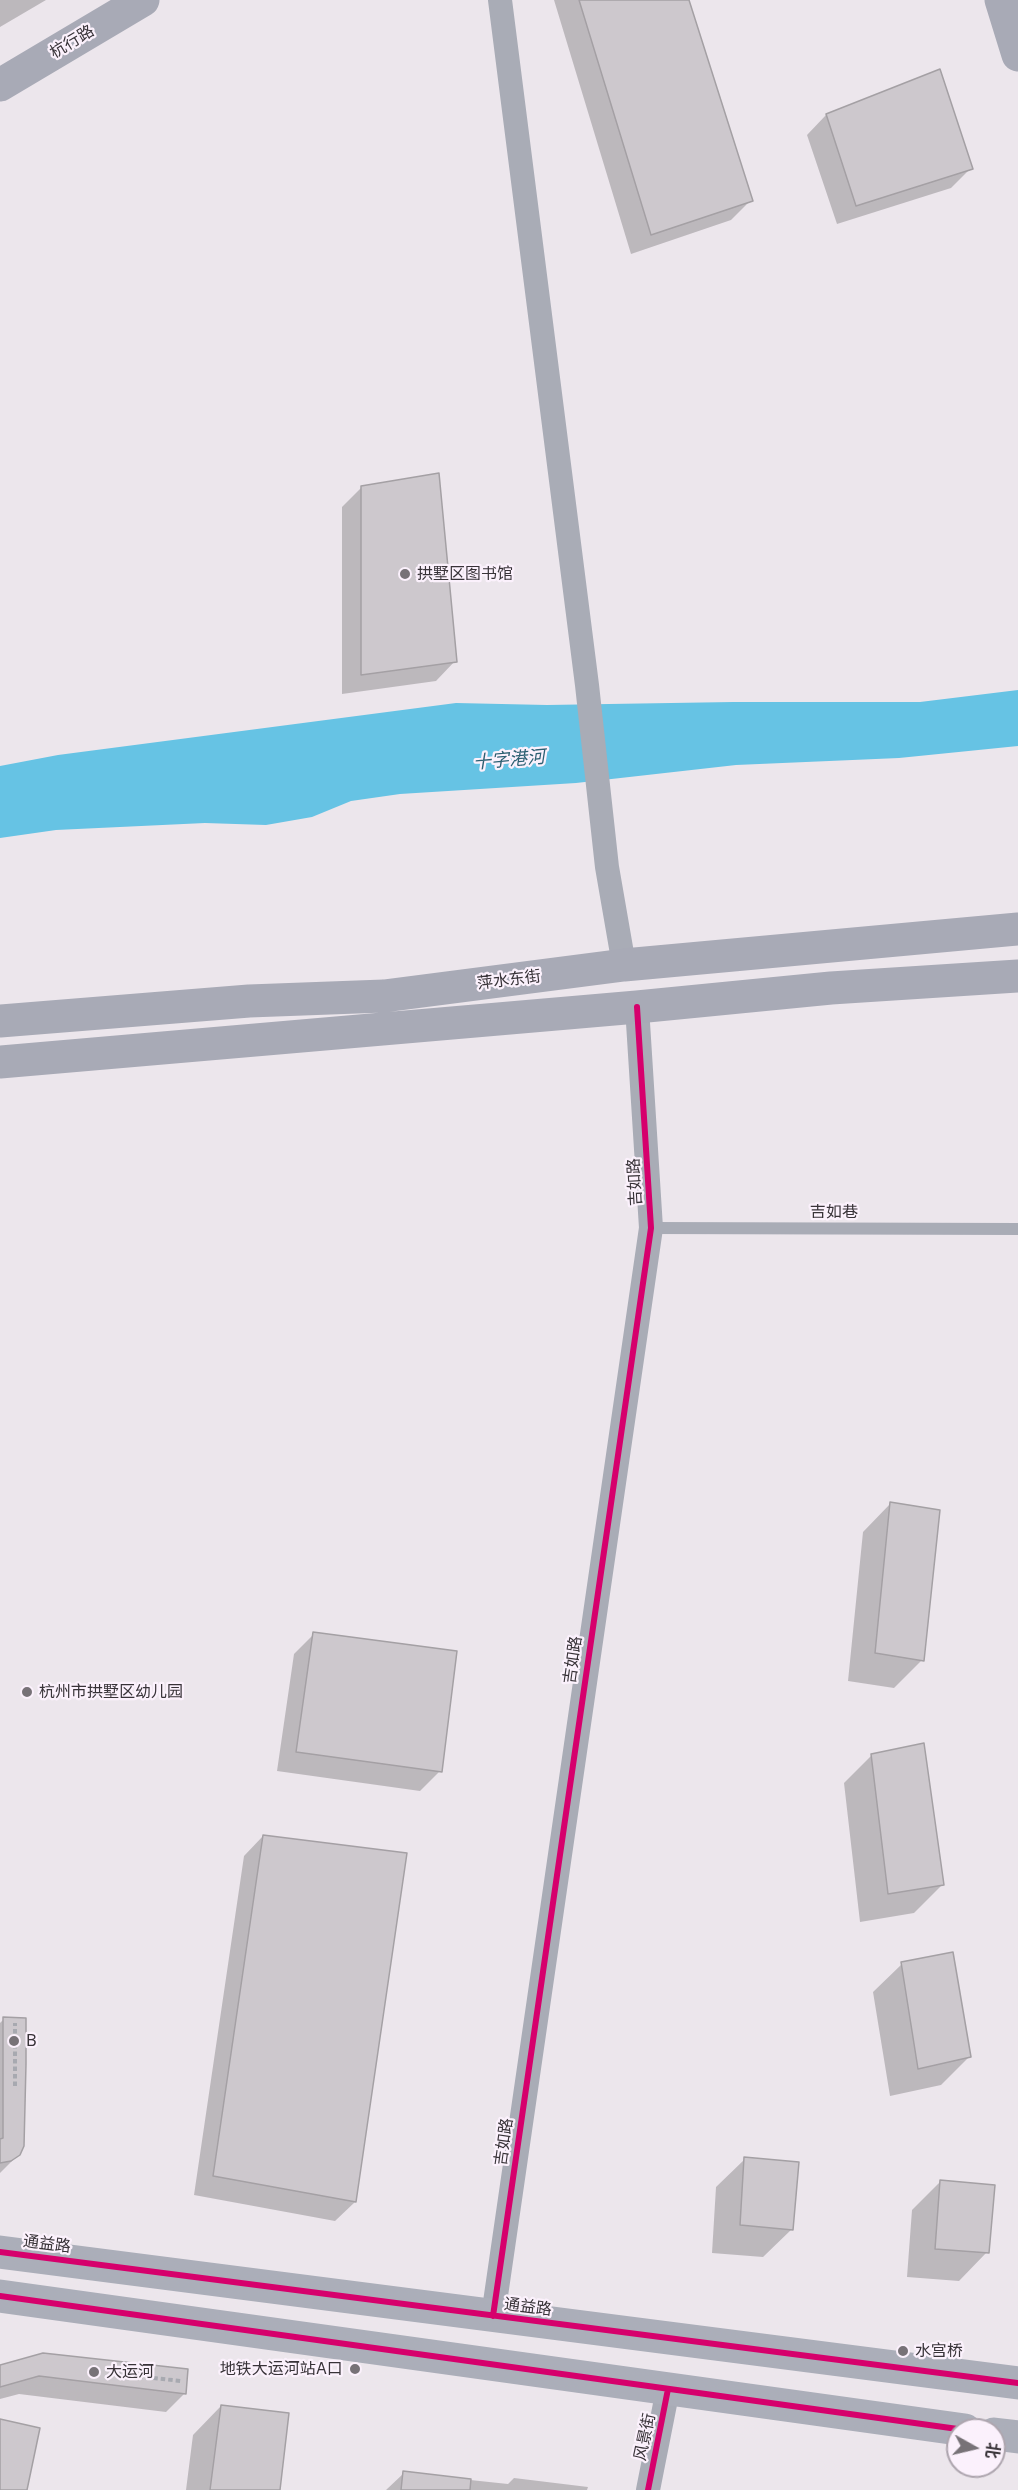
<!DOCTYPE html>
<html>
<head>
<meta charset="utf-8">
<style>
  body { margin:0 }
  #map { position:relative; width:1018px; height:2490px; overflow:hidden; background:#ece6ec; font-family:"Public Sans","Noto Sans SC",sans-serif }
  canvas { display:block }
  .north { position:absolute; left:946px; top:2418px; width:60px; height:60px; box-sizing:border-box; background:#fbf1fc; border:2px solid #ada5ae; border-radius:50%; rotate:98deg; font-size:16px; font-weight:700; line-height:24px; text-align:center; color:#383338 }
  .north::after { content:''; display:block; margin:auto; width:21px; height:27px; background:#777277; clip-path:polygon(50% 0,100% 100%,50% 72%,0 100%) }
</style>
</head>
<body>
<div id="map">
<canvas width="1018" height="2490"></canvas>
<div class="north">北</div>
</div>
<script>
const g = document.querySelector('canvas').getContext('2d');
g.lineJoin = 'round';
function fillPath(path, color) { g.fillStyle = color; g.fill(path, 'evenodd'); }
function trace(path, color, width, dash) { g.strokeStyle = color; g.lineWidth = width; g.lineCap = dash ? 'butt' : 'round'; g.setLineDash(dash || []); g.stroke(path); }
function drawText(font, color, halo, rows, align = 'center') {
  g.font = font + ' "Public Sans","Noto Sans SC",sans-serif'; g.lineWidth = 4.5; g.setLineDash([]); g.textBaseline = 'middle'; g.strokeStyle = halo; g.fillStyle = color; for (const [text, x, y, turn = 0] of rows) {
    g.save(); g.translate(x, y); g.rotate((+turn || 0) * Math.PI / 180); g.textAlign = isNaN(turn) ? turn : align; if (halo) g.strokeText(text, 0, 0); g.fillText(text, 0, 0); g.restore();
  }
}
fillPath(new Path2D(`
  M1018,690V746L899,758L736,765L576,783L400,794L351,801L312,817L266,825L205,823L56,830L0,838V766L58,755L456,703L547,705L733,702H920Z`), '#66c3e4');
fillPath(new Path2D(`
  M0,0H46L0,27Z
  M554,0H688L751,200L731,220L631,254Z
  M826,115L971,168L951,188L837,224L807,135Z
  M362,487L455,661L436,681L342,694V507Z
  M891,1503L922,1660L894,1688L848,1681L863,1532Z
  M314,1634L440,1771L420,1791L277,1771L294,1654Z
  M872,1755L943,1884L914,1913L860,1922L844,1783Z
  M263,1836L355,2202L335,2221L194,2195L244,1856Z
  M902,1964L969,2057L941,2085L890,2096L873,1992Z
  M4,2019L19,2154L0,2173V2023Z
  M745,2159L792,2229L763,2257L712,2253L716,2187Z
  M940,2182L987,2252L959,2281L907,2277L912,2210Z
  M0,2367L185,2393L166,2412L19,2394L0,2399Z
  M221,2406L278,2490H186L193,2435Z
  M404,2473L508,2484L514,2478L588,2487L587,2490H386Z`), '#0003');
const building = new Path2D(`
  M579,0H689L753,201L651,235Z
  M940,69L973,169L856,206L826,114Z
  M439,473L457,662L361,675V486Z
  M890,1502L940,1510L924,1661L875,1653Z
  M313,1632L457,1651L442,1772L296,1752Z
  M924,1743L944,1885L888,1894L871,1754Z
  M263,1835L407,1853L356,2202L213,2176Z
  M953,1952L971,2057L918,2069L901,1962Z
  M3,2017L26,2018V2064L24,2146L20,2155L11,2161L0,2163V2139L3,2138Z
  M744,2157L799,2162L793,2230L740,2225Z
  M940,2180L995,2185L989,2253L935,2249Z
  M43,2353L188,2369L186,2394L39,2376L0,2387V2365Z
  M221,2405L289,2413L280,2490H210Z
  M0,2419L40,2428L27,2490H0Z
  M403,2471L471,2479L470,2490H401Z`);
fillPath(building, '#cdc8cd');
trace(building, '#a4a0a4', 1.5);
trace(new Path2D(`
  M15,2086V2023
  M116,2374L181,2381`), '#a7a9b0', 4, [4.5, 3]);
trace(new Path2D(`
  M651,1228L1018,1229`), '#a9acb6', 12);
trace(new Path2D(`
  M500,0L587,685L607,867L624,965
  M493,2316L651,1228L637,1007
  M648,2490L668,2389`), '#a9acb6', 24);
trace(new Path2D(`
  M1001,0L1018,55
  M0,85L143,0
  M0,1021L249,1001L384,996L624,965L1018,929
  M0,1062L637,1007L831,988L1018,976`), '#a8aab6', 33);
trace(new Path2D(`
  M0,2252L1018,2383
  M0,2296L965,2430
  M994,2434L1018,2437`), '#abaeb9', 33);
trace(new Path2D(`
  M0,2252L1018,2383
  M0,2296L965,2430
  M493,2316L651,1228L637,1007
  M648,2490L668,2389`), '#d6006c', 6);
for (const [x, y, r, color] of [
  [405,574,6,"#777277"],
  [27,1692,6,"#777277"],
  [14,2041,6,"#777277"],
  [903,2351,6,"#777277"],
  [355,2369,6,"#777277"],
  [94,2372,6,"#777277"]
]) { const dot = new Path2D(); dot.arc(x, y, r, 0, 2 * Math.PI); g.fillStyle = color; g.fill(dot); trace(dot, '#fbf1fc', 2); }
drawText('16px', '#383338', '#fbf1fc', [
  ["杭行路",72,42,-31],
  ["萍水东街",509,980,-7],
  ["吉如路",635,1182,-93],
  ["吉如巷",834,1212],
  ["吉如路",573,1660,-82],
  ["吉如路",504,2142,-82],
  ["通益路",47,2244,7],
  ["通益路",528,2307,7],
  ["风景街",645,2437,-78]
]);
drawText('16px', '#383338', '#fbf1fc', [
  ["拱墅区图书馆",417,574],
  ["杭州市拱墅区幼儿园",39,1692],
  ["B",26,2041],
  ["水宫桥",915,2351],
  ["地铁大运河站A口",343,2369,"right"],
  ["大运河",106,2372]
], 'left');
drawText('italic 18px', '#2c5f72', '#fbf1fc', [
  ["十字港河",509,760,-5]
]);
</script>
</body>
</html>
